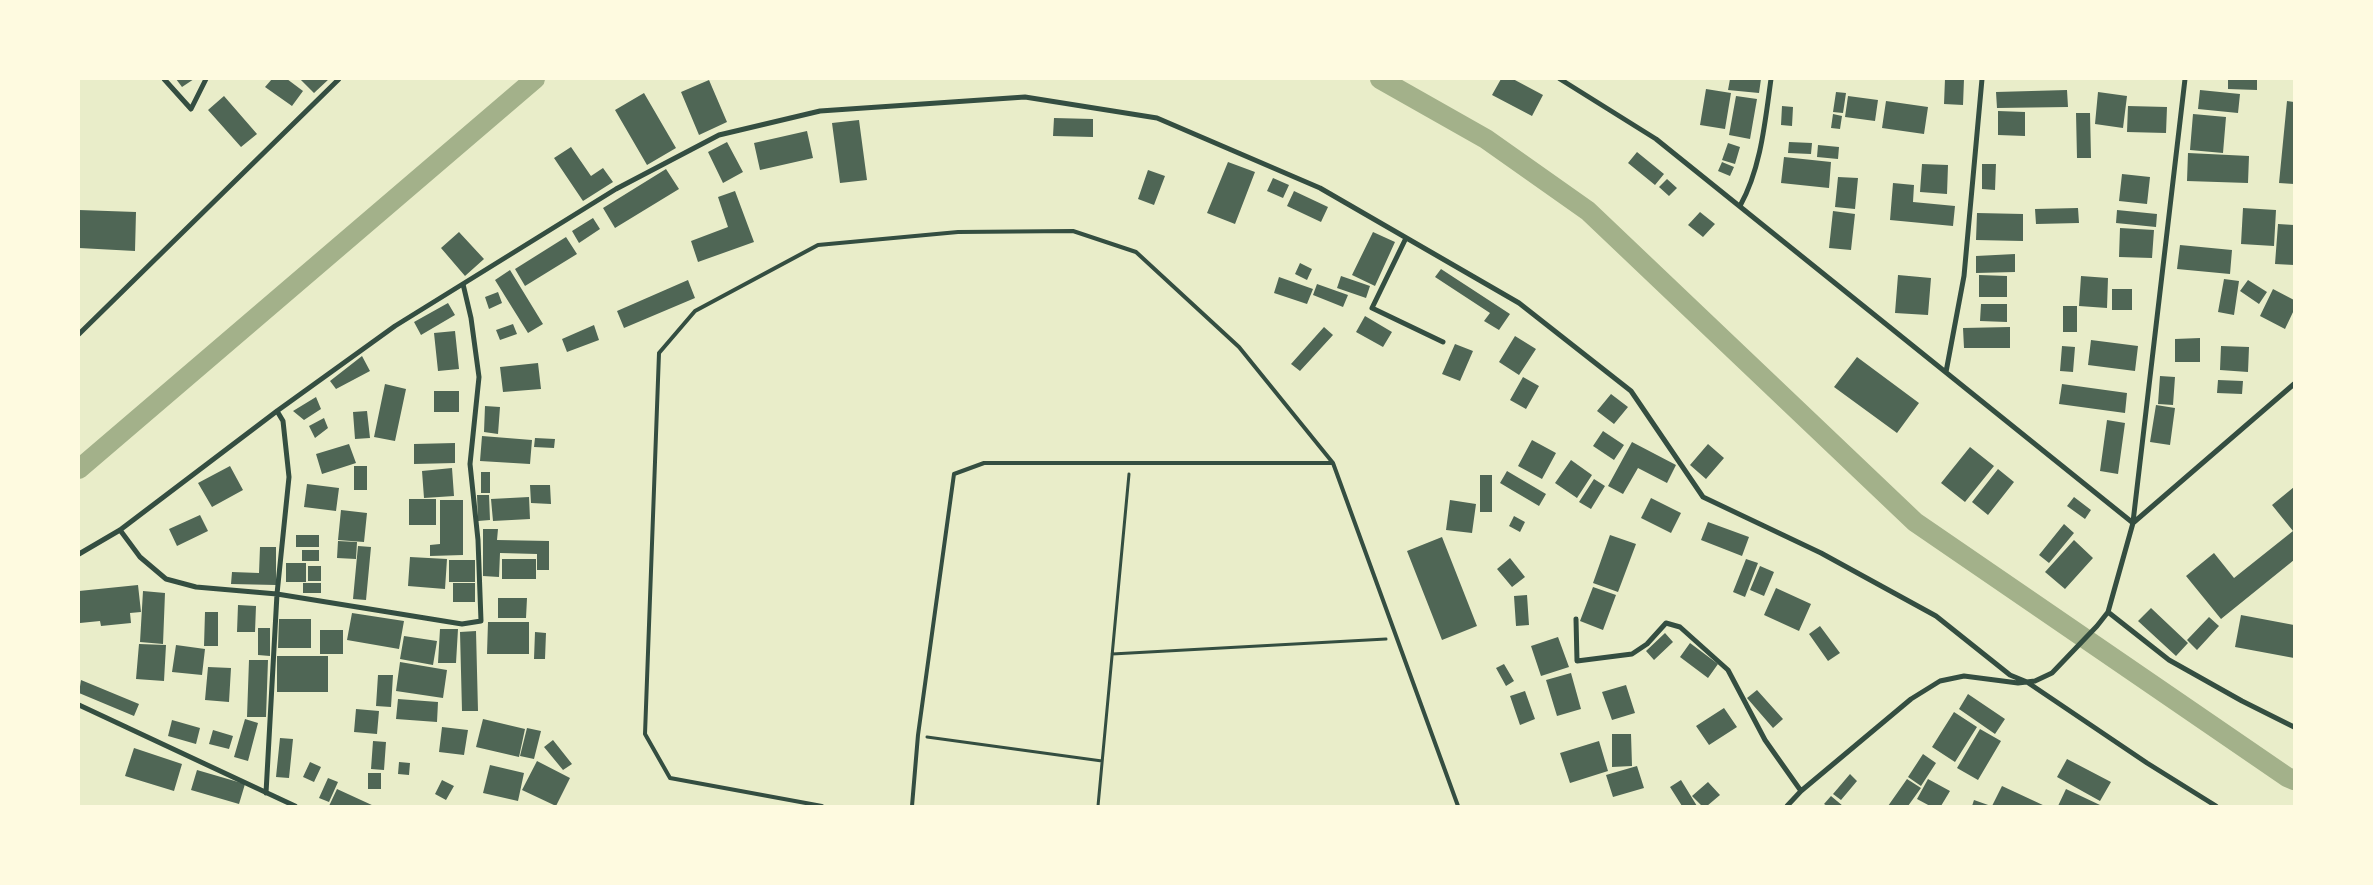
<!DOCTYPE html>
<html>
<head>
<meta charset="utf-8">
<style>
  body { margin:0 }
  #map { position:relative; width:2373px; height:885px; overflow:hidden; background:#e9edc9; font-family:Helvetica,sans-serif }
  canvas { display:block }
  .frame { position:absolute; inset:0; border:80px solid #fefae0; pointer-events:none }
</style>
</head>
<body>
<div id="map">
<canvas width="2373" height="885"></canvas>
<div class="frame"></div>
</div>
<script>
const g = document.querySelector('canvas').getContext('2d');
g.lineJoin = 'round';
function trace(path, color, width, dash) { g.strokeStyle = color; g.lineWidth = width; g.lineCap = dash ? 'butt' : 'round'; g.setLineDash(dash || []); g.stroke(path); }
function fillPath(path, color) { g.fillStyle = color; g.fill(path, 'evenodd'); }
trace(new Path2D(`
  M1380,79L1486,139L1588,211L1915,522L2287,777L2294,780
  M79,469L535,79`), '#a3b18a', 20);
fillPath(new Path2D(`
  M176,79H194L182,87Z
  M272,79H287L303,91L292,106L265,87Z
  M300,79H329L314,93Z
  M1501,79H1513L1543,95L1532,116L1492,95Z
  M1730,79H1761L1759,93L1728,90Z
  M1945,79H1964L1963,105L1944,104Z
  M2228,79H2257V90L2228,89Z
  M709,80L727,122L699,135L681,92Z
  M1706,89L1731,93L1725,129L1700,125Z
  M2067,90L2068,107L1997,108L1996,92Z
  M2200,90L2240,94L2238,113L2198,109Z
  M1836,92L1846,93L1843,113L1833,112Z
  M2098,92L2127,96L2123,128L2095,124Z
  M644,93L676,148L647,165L615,110Z
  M224,96L257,134L241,147L208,110Z
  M1736,96L1757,99L1750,139L1729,135Z
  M1848,96L1878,100L1875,121L1845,117Z
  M1886,101L1928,107L1924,134L1882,128Z
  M2287,101L2294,102V184L2279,183Z
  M1782,106L1793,107L1792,126L1781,125Z
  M2128,106L2167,107L2166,133L2127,132Z
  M1998,111L2025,112V136L1998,135Z
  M2076,113H2090L2091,158H2077Z
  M1833,114L1842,116L1840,129L1831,128Z
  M2193,114L2226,117L2223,153L2190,150Z
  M1054,118L1093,119V137L1053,136Z
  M859,120L867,180L840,183L832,123Z
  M807,131L813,158L760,170L754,143Z
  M727,142L743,172L723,183L708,152Z
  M1789,142L1812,143L1811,154L1788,153Z
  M1728,143L1740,147L1735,164L1722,160Z
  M1818,145L1839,147L1838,159L1817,157Z
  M571,147L591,176L603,168L613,182L583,201L554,158Z
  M1637,152L1664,174L1655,185L1628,163Z
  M2188,153L2249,156L2248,183L2187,181Z
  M1784,157L1831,162L1829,188L1781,183Z
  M1228,162L1255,172L1235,224L1207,213Z
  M1722,162L1734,167L1730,176L1718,171Z
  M1922,164L1948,165L1947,194L1920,192Z
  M1982,164H1996L1995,190L1982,189Z
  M666,169L679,189L615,228L603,208Z
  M1148,170L1165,176L1154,205L1138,199Z
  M2122,174L2150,177L2147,204L2119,201Z
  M1838,177L1858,178L1855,209L1835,207Z
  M1273,178L1289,185L1283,198L1267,191Z
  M1667,179L1677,188L1669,196L1659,187Z
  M1893,183L1914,185L1913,202L1955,206L1953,226L1890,220Z
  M735,191L754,242L698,262L691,241L728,227L718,197Z
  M1294,191L1328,207L1321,222L1287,206Z
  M2078,208L2079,223L2036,224L2035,209Z
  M2243,208L2276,210L2274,246L2241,244Z
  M79,210L136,212L135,251L79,248Z
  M2117,210L2157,214L2156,227L2116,223Z
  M1833,211L1855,214L1851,250L1829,248Z
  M1700,212L1715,224L1703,237L1688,225Z
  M1977,213L2023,214V241L1976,240Z
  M593,218L600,229L579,243L572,231Z
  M2278,224L2294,225V265L2275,264Z
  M2120,228L2154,230L2152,258L2119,257Z
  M459,232L484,259L465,276L441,248Z
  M1373,232L1395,242L1375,286L1352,275Z
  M566,237L577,254L525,286L515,269Z
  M2180,245L2232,250L2230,274L2177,269Z
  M2015,254V272L1976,273V256Z
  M1300,263L1312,269L1307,280L1295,274Z
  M1441,269L1510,314L1499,330L1484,321L1490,313L1435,277Z
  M510,270L543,324L528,333L495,280Z
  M1898,275L1931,278L1928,315L1895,313Z
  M1979,275L2007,276V297H1979Z
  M1341,276L1370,286L1366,298L1337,288Z
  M2081,276L2108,278L2107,308L2079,306Z
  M1279,277L1313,289L1307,304L1274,293Z
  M2224,279L2239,281L2234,315L2218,312Z
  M688,280L695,298L624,328L617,311Z
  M2248,280L2267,292L2259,304L2240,291Z
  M1317,284L1348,295L1343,307L1313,295Z
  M2112,289H2132V310H2112Z
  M2273,289L2294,300V310L2285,329L2260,316Z
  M498,292L502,303L489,309L485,297Z
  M448,303L455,315L421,335L414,322Z
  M1981,304H2007V322L1980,321Z
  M2063,306H2077V332H2063Z
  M1365,316L1392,332L1383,347L1356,332Z
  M513,324L517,334L500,340L496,330Z
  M594,325L599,340L567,352L562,339Z
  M1324,327L1333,335L1300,371L1291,364Z
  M2010,327V348H1964L1963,328Z
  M455,331L459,369L438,371L434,333Z
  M1515,336L1536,349L1519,375L1499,362Z
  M2200,338V362H2175V339Z
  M2091,340L2138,346L2135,371L2088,365Z
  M1455,344L1473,351L1460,381L1442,374Z
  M2062,346L2075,347L2073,372L2060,371Z
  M2221,346L2249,347L2248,372L2220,370Z
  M362,356L370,371L336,389L330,381Z
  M1857,357L1919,403L1897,433L1834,387Z
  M538,363L541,389L503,392L500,367Z
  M2160,376L2175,377L2173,405L2158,404Z
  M1523,377L1539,386L1526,409L1510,400Z
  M2218,380L2243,381L2242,394L2217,393Z
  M385,384L406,389L395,441L374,437Z
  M2062,384L2127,393L2125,413L2059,404Z
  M434,391H459V412H434Z
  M1611,394L1628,407L1614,424L1597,411Z
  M316,397L321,409L304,420L293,411Z
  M2156,405L2175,408L2170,445L2150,442Z
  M485,406L500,407L498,434L484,432Z
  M367,411L370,438L355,439L353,412Z
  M324,418L328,428L315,438L309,426Z
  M2107,420L2125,423L2118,474L2100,471Z
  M1603,431L1624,445L1614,460L1593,446Z
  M482,436L532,440L530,464L480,461Z
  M535,438L555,439L554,448L534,447Z
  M1532,440L1556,453L1542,479L1518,466Z
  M1632,442L1676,465L1667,483L1638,468L1623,494L1608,486Z
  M455,443V463L414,464V444Z
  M349,444L356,463L322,474L316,454Z
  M1708,444L1724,458L1706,479L1690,465Z
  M1970,447L1994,466L1965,502L1941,483Z
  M1571,460L1592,475L1577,498L1555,483Z
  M230,466L243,490L212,507L198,483Z
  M354,466H367V490H354Z
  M452,468L454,496L424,498L422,471Z
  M1998,469L2014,482L1988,515L1972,502Z
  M1507,471L1546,494L1539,506L1500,483Z
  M481,472H490V493H481Z
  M1480,475H1492V512H1480Z
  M1594,479L1605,486L1591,509L1579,502Z
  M307,484L339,488L336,511L304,507Z
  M530,485H550L551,504L531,503Z
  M2294,487V560L2221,619L2186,576L2214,553L2234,578L2293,531L2272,505Z
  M477,495H489L490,520L478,521Z
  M529,497L530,519L493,521L491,499Z
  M2074,497L2091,510L2085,519L2067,506Z
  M1651,498L1681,513L1671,533L1641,518Z
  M409,499H436V525H409Z
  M440,500H463V555L430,556V545L440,544Z
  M1450,500L1476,504L1472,533L1446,530Z
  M341,510L367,513L364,542L338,540Z
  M200,515L208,531L177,546L169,529Z
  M1514,516L1525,522L1520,532L1509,526Z
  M1708,522L1749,537L1742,556L1701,540Z
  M2064,524L2074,533L2049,563L2039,555Z
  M483,529H498L497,540L549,541V570H537V554L500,553L499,577L483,576Z
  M296,535H319V547H296Z
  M1610,535L1636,544L1618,592L1593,583Z
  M1442,537L1477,626L1442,640L1407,551Z
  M2074,540L2093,558L2065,589L2045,572Z
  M338,541L357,542L356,559L337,558Z
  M358,546L371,547L366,600L353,599Z
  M260,547H276V585L231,584L232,572L259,573Z
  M302,550H319V561H302Z
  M410,557L447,559L445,589L408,586Z
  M1510,558L1525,577L1512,587L1497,569Z
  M502,559H536V579H502Z
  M1746,559L1758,563L1745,597L1733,592Z
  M449,560H475V582H449Z
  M286,563H306V582H286Z
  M308,566H321V581H308Z
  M1760,566L1774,572L1764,596L1750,590Z
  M303,583H321V593H303Z
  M453,583H475V602H453Z
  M138,585L141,612L130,613L131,623L101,626L100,621L80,623L79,591Z
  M1593,587L1616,595L1603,630L1580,621Z
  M1776,588L1811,604L1799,631L1764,615Z
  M143,591L165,593L163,644L140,642Z
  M1527,595L1529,625L1516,626L1514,596Z
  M498,598H527L526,618H498Z
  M238,605L256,606L255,632H237Z
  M2151,608L2188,643L2176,656L2138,621Z
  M205,612H218V646H204Z
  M352,613L404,621L399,649L347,640Z
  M2241,615L2294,625V658L2235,647Z
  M2209,617L2219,626L2197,650L2187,640Z
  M279,619H311V648H278Z
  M488,622H529V654H487Z
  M1820,626L1840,653L1828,661L1809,634Z
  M258,628H270V656L258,655Z
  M440,629H458L456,663H438Z
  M320,630H343V654H320Z
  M476,631L478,711H462L460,632Z
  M535,632L546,633L545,659H534Z
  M1665,633L1673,642L1654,660L1646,651Z
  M404,636L437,641L433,665L400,659Z
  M1558,637L1569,667L1541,676L1531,646Z
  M1690,643L1718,664L1708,678L1680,657Z
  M139,644L166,645L164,681L136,679Z
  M176,645L205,649L202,675L172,672Z
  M277,656H328V692H277Z
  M249,660H268L266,717H247Z
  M400,662L447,670L443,698L396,691Z
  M1504,664L1514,681L1506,686L1496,668Z
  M208,667L231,668L229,702L205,700Z
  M1571,673L1581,709L1557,716L1546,680Z
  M378,675H393L391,707L376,706Z
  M81,680L139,704L134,716L79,693Z
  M1626,685L1635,713L1612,720L1602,692Z
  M1757,690L1783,719L1773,728L1747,698Z
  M1525,691L1535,719L1520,725L1510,696Z
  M1968,694L2005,719L1995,734L1959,709Z
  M398,699L438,702L437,722L396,719Z
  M1724,708L1737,727L1709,745L1696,726Z
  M356,709L379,711L377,734L354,732Z
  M1954,712L1977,727L1955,762L1932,747Z
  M245,719L258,723L248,761L234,757Z
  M483,719L525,729L519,757L476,747Z
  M172,720L200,728L196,744L168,736Z
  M442,727L468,730L464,755L439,752Z
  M527,728L541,731L534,759L520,756Z
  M1980,729L2001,741L1978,780L1957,768Z
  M213,730L233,736L229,749L209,744Z
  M1612,734H1631L1632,766L1612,767Z
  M280,738L293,739L289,778L276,777Z
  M553,740L572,764L563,770L544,747Z
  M373,741L386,742L384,770L371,769Z
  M1599,741L1608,771L1570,783L1560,753Z
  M134,748L182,764L174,791L125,776Z
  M1923,754L1936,763L1921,786L1908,777Z
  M2067,759L2111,782L2100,801L2057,777Z
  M537,761L570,778L556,806L522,790Z
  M310,762L321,767L314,782L303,777Z
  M399,762L410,763L409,775L398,774Z
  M490,765L524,773L518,801L483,793Z
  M1637,766L1644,788L1613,797L1606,775Z
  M197,770L245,784L239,804L191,790Z
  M368,773H381V789H368Z
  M1850,774L1857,781L1841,800L1833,794Z
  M328,778L338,782L329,802L319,798Z
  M1907,779L1921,788L1908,806H1888Z
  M1928,779L1950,791L1941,806H1930L1917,799Z
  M442,780L454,786L446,800L435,794Z
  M1681,780L1697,806H1682L1670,787Z
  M1708,782L1720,795L1707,806H1702L1692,796Z
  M2002,786L2045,806H1992Z
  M337,789L374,806H329Z
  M2066,789L2100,805V806H2058Z
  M1831,796L1843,806H1827L1824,804Z
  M1974,800L1991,806H1972Z`), '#4f6655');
trace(new Path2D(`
  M1112,654L1386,639
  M927,737L1102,761
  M1098,806L1129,474`), '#344e41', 3);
trace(new Path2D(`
  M822,806L670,778L645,734L659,353L695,311L818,245L958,232L1073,231L1136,252L1239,347L1333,463L1458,806
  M912,806L918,735L954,474L984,463H1333`), '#344e41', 4);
trace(new Path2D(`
  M164,79L191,109L206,79
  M1560,79L1656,139L2133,523
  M1740,206C1761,168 1765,122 1771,79
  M1406,238L1372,308L1443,342
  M79,334L339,79
  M1946,372L1964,276L1982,79
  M2133,522L2185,79
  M120,530L140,557L166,579L196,587L277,594L462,624L481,621L478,540L470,464L479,377L471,318L463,284
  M79,554L120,530L277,411L395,326L616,189L719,135L820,111L1025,97L1157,118L1320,188L1519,303L1631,391L1703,497L1821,553L1936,616L2010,675L2027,682L2147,763L2216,806
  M2108,612L2169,660L2242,701L2294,727
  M1576,619L1577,661L1632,654L1647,644L1666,623L1680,627L1728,670L1765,740L1801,791
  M79,705L295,806
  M266,793L277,594L289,477L283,421L277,411
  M1787,806L1801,791L1911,699L1940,681L1964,676L2018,683L2035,681L2052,673L2097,626L2108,612L2133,523L2294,384`), '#344e41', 5);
</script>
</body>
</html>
